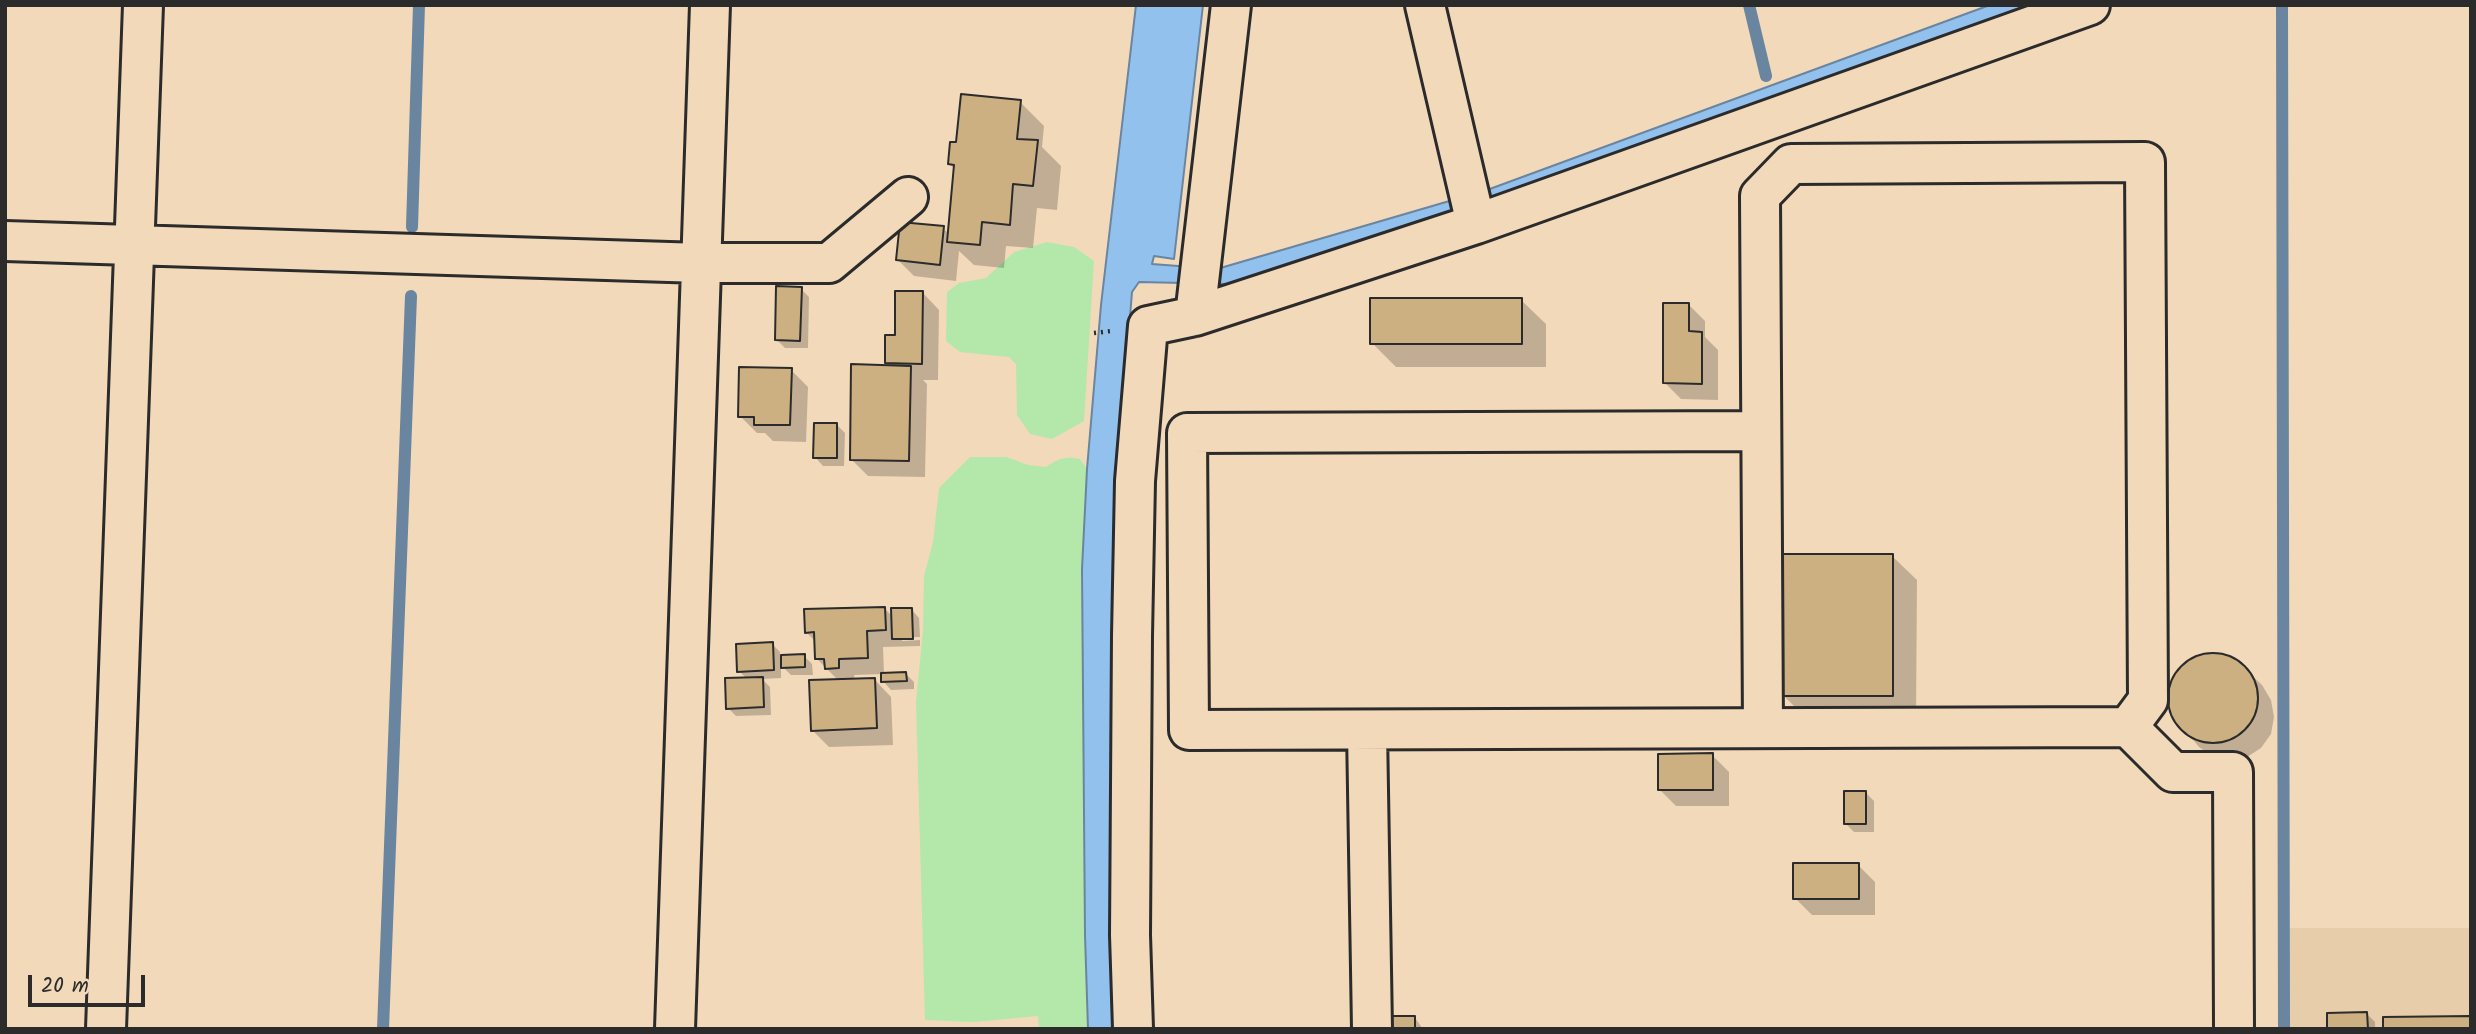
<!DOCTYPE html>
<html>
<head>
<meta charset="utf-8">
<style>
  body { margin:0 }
  #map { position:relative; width:2476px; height:1034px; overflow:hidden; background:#f2d9ba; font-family:Kalam,sans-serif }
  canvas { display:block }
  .frame { position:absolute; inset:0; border:7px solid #2b2b2b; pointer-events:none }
  .scale { position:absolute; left:28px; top:975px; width:117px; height:32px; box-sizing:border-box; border:4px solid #2b2b2b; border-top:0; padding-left:9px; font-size:21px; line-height:24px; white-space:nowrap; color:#2b2b2b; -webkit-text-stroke:5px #f2d9ba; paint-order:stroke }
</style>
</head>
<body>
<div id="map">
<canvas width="2476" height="1034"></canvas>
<div class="frame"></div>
<div class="scale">20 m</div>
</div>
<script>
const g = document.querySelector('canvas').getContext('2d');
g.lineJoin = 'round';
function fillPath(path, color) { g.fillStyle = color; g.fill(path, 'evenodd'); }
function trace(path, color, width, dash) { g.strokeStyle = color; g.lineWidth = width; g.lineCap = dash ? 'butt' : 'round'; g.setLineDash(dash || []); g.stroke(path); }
fillPath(new Path2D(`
  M2289,928H2471V1029H2289Z`), '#e7cda9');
fillPath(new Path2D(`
  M1047,242L1074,247L1094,261L1084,421L1052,439L1030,434L1017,415L1016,364L1009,357L960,352L946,341L947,292L959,283L986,278L1014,252Z
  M970,457H1006L1028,465L1046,467C1059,458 1065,456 1080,459L1087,469L1082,569L1087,1029H1039L1038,1016L974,1022L925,1020L916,702L923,630L924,576L933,542L939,488Z`), '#b3e8aa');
const water = new Path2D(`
  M1136,5H1203L1174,259L1154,256L1152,264L1217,269L1487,190L1990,5H2039L1491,206L1228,284L1139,282L1132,292L1117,476L1112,634V933L1116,1029H1088L1085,935L1082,569L1087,469L1101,305Z`);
fillPath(water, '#93c1ed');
trace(water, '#69859f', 2);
fillPath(new Path2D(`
  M1020,102L1044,126L1042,147L1061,166L1057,210L1037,208L1033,248L1006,246L1004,268L974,265L959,251L956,281L914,276L898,260L943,228L950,235L956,170L950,164L958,144Z
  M801,289L809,297L808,348H785L777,340Z
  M923,293L939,310L938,380H923L927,384L925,477L868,476L851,459L891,367L887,363L897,337Z
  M1521,300L1546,324V367H1396L1372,343Z
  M1688,304L1705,321V337L1718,350V400L1681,399L1665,383Z
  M791,370L808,387L806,442L773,441L765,433H757L740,416Z
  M837,425L845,433L844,466H823L815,457Z
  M1892,556L1917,580L1916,720H1808L1784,696Z
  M884,608L893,617L911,609L919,618L920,637H902V641L920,640V646L883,647L884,674L905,673L914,682V689L891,690L883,681V674L854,675L855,681L875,680L891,697L893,745L829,747L812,730L839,681L817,659L816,642L806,632Z
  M772,644L780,652V657L804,656L812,664L813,675H791L781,665V678L762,679L770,687L771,715L736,716L728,708L747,679L739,671Z
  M2213,654L2230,658L2244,668L2262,685L2271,700L2274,717L2271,734L2261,748L2247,757L2230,760L2213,757L2199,747L2172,715L2169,698L2173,681L2182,667L2197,658Z
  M1712,755L1729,772V806H1676L1659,789Z
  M1866,793L1874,801V832H1854L1846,824Z
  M1858,865L1875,882V915H1812L1795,898Z
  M2367,1014L2375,1022V1029H2329Z
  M1415,1018L1423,1029H1394Z`), '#0003');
trace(new Path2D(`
  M1749,5L1766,76
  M2282,5L2284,1029
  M412,227L419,5
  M383,1029L411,296`), '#69859f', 12);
const building = new Path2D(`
  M961,94L1021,100L1017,139L1038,140L1033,186L1013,184L1010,225L982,222L980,245L947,242L954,165L948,164L950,142H956Z
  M900,222L944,226L940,265L896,260Z
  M776,286L802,287L800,341L775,340Z
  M895,291H923L922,364L885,363V335H895Z
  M1370,298H1522V344H1370Z
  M1663,303H1689V331L1702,332V384L1663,383Z
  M851,364L911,366L909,461L850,460Z
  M739,367L792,368L790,425H754V417H738Z
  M814,423H837V458H813Z
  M1783,554H1893V696H1782Z
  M885,607L886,630L867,631L868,658L839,659V668L825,669L824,659H815L814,632L805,633L804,609Z
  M891,608H912L913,639H892Z
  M773,642L774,670L737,672L736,644Z
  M2168 698a45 45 0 1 1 90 0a45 45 0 1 1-90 0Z
  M805,654V667L781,668V655Z
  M906,672L907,681L881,682V673Z
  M763,677L764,707L726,709L725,678Z
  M875,678L877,728L811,731L809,680Z
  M1713,753V790H1658V754Z
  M1844,791H1866V824H1844Z
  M1793,863H1859V899H1793Z
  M2367,1012L2368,1029H2327V1013Z
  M1392,1016H1415V1029H1392Z
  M2471,1016V1029H2383V1017Z`);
fillPath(building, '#cdb082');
trace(building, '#2b2b2b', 2);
const minor = new Path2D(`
  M1231,5L1195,316L1476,224L2090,5
  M1425,5L1476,224
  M5,241L701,263H829L908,197
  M1761,431L1187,433L1189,730L2128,727L2173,772H2233L2234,1029
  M1763,728L1760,196L1791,164L2145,162L2148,700L2128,727
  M1367,730L1372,1029
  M106,1029L143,5
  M675,1029L710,5
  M1133,1029L1130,935L1132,636L1135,481L1148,326L1195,316`);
trace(minor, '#2b2b2b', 44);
trace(new Path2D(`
  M1094,333L1111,331`), '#2b2b2b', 4.5, [2, 5]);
trace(minor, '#f2d9ba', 38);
</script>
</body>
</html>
